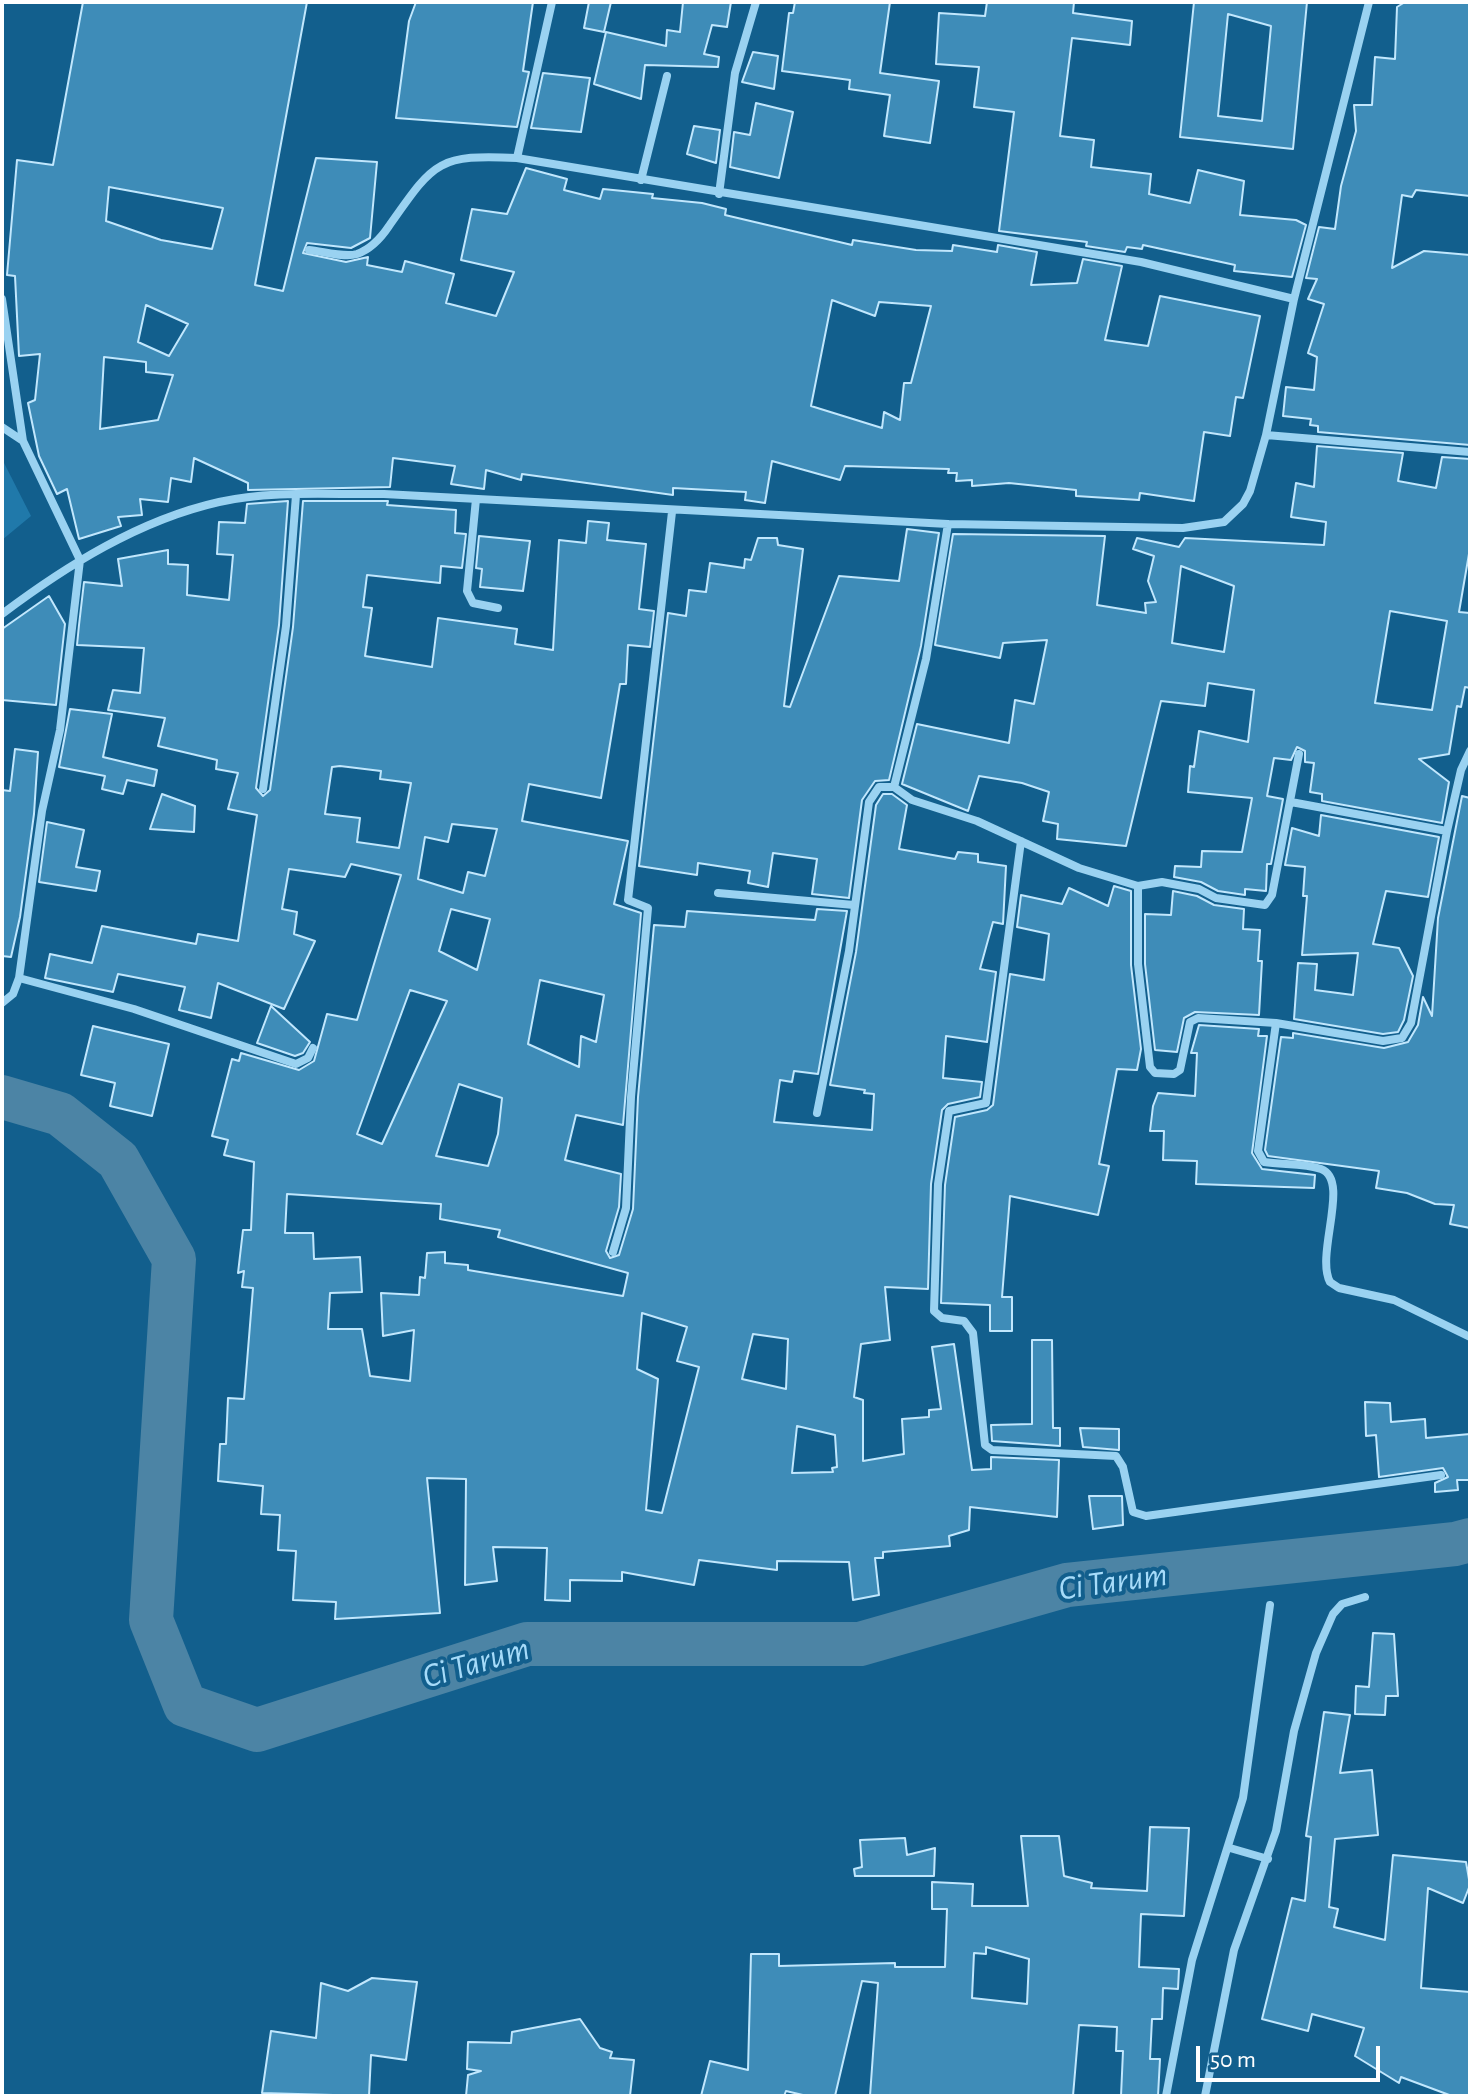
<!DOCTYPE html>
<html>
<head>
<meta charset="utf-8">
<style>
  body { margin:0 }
  #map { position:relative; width:1472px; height:2098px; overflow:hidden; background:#125f8d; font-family:"Alegreya Sans",sans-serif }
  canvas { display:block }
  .frame { position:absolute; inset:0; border:4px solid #fff; pointer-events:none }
  .scale { position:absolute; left:1196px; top:2046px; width:184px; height:36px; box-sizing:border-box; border:4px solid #fff; border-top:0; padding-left:10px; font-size:24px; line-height:28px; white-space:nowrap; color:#fff; -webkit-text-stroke:6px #125f8d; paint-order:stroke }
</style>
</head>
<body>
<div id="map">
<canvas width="1472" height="2098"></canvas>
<div class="frame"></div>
<div class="scale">50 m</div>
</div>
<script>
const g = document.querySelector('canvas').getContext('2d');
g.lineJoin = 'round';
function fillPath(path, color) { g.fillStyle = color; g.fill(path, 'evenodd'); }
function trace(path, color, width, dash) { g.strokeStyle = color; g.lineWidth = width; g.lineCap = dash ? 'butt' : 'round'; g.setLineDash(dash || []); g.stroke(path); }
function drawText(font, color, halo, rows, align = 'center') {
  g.font = font + ' "Alegreya Sans",sans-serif'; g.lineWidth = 8; g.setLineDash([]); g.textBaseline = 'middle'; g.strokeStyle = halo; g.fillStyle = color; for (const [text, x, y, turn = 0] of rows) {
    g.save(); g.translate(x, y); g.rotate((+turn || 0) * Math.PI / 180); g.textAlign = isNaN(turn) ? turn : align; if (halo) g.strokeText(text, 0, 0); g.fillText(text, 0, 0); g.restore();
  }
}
fillPath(new Path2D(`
  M2,459L31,516L2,540Z`), '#2079aa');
trace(new Path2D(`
  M2,1097L60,1114L118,1160L174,1259L151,1620L185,1705L257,1730L527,1644H860L1067,1585L1455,1544L1470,1540`), '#4c84a5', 44);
const building = new Path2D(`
  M83,2H307L255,285L283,291L316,158L377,162L370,238L351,248L307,243L303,253L346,262L368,257L367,265L402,272L405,261L454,274L446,303L496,316L514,272L461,260L472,209L507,214L526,168L567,179L564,190L600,199L603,189L653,194L652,198L702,203L726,209L725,215L852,245L853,240L916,250L952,251L953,245L997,252L998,245L1037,252L1031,285L1077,283L1083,259L1122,266L1105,340L1148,346L1160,296L1260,316L1243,398L1236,397L1230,436L1204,432L1194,501L1140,493L1139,500L1076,496V490L1009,483L972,486V480L956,481L957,473H948L949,469L845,466L840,480L772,461L765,503L745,500L746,492L673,488V495L522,474L521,480L486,470L484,489L451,484L455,466L393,458L390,487L248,490V483L194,458L191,482L171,478L168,502L140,499L142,515L118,517L121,526L79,539L67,489L57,494L39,456L28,403L35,400L40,354L19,356L15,276L7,275L17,160L53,165ZM109,187L223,208L212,249L161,240L106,221ZM832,300L875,316L879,302L931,306L911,383H904L900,420L884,412L882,428L811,406ZM146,305L188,324L169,356L138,342ZM104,357L146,362V372L173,375L158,420L100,429Z
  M416,2H533L523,71L529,72L517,127L396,118L409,21Z
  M589,2H611L604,32L584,28Z
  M683,2H731L727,27L712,25L704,54L719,57L718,67L645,65L641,99L594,84L606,32L666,46L667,30L680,32Z
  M795,2H890L880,73L939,81L930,143L884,136L890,95L849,89L850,80L782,71L789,13H793Z
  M987,2H1074L1073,13L1132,21L1130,45L1072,38L1060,136L1094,140L1091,167L1151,174L1149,194L1190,203L1198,170L1244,181L1240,215L1296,220L1306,225L1292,277L1234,271L1235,265L1143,245L1142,249L1127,247L1125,252L1086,246L1087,242L999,231L1014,112L974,107L979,67L936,64L939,13L985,16Z
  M1194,2H1307L1293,149L1180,137ZM1228,14L1271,26L1262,121L1218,116Z
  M1405,2H1470V196L1416,190L1412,197L1402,195L1392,268L1424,251L1470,255V445L1318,432V426L1310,425L1311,419L1283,416L1286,387L1314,390L1317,357L1308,353L1324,304L1308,299L1317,279L1306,278L1319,227L1335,229L1341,186L1356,131L1354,105H1372L1375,57L1395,59L1397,7Z
  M753,52L778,56L774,89L742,82Z
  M543,73L590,78L581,132L531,128Z
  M756,103L793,112L779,178L730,167L734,132L750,135Z
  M694,126L720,130L716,163L687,154Z
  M1317,446L1403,453L1398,481L1436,488L1442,457L1470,459V548L1459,612L1470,613V688L1465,687L1461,707L1457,706L1449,754L1419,759L1449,782L1442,823L1322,801V794L1310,792L1314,763L1305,762V751L1297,747L1291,760L1274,758L1267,796L1283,799L1271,864H1267L1266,891L1245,889V895L1218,891L1201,882L1174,877L1175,866L1201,867L1202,851L1242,852L1252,798L1188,792L1190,766L1194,767L1199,731L1248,742L1254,690L1208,683L1205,706L1161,701L1126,846L1057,839L1058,824L1043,821L1049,792L1022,783L979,776L968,811L902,784L917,724L1009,743L1015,700L1034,704L1047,640L1003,643L1000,658L935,645L953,534L1105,536L1097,605L1146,613L1145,603L1156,602L1148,581L1154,556L1133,549L1137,538L1179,547L1185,538L1324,545L1326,522L1291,517L1296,483L1314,487ZM1181,566L1234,586L1224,652L1172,643ZM1390,611L1447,621L1432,710L1375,703Z
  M288,501L279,625L256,788L263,796L270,790L293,627L303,501H388L387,505L456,510L455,533L466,534L462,568L441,566L440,583L367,575L363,607L372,608L365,656L432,667L438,618L517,629L515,644L553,650L559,540L586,543L588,521L609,523L607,540L646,544L639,609L654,611L650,647L628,645L626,684H620L601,798L529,784L522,821L628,841L614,904L641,913L623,1125L576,1115L565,1160L621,1174L619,1207L606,1251L610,1258L619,1255L633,1209L638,1097L654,925L685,927L687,911L815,920L817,909L847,911L818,1074L794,1071L792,1082L780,1080L774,1122L872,1130L874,1094L864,1093L865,1090L830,1085L856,952L876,805L883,794H892L907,805L899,849L955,859L958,852L978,854V862L1006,866L1003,924L993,922L980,969L996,972L987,1042L946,1036L943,1078L982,1082L980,1097L948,1104L942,1110L931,1184L928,1289L885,1287L890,1340L861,1344L854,1397L863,1400V1461L904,1454L902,1419L929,1417V1410L941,1409L932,1347L954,1344L972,1470L991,1469V1457L1059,1460L1057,1517L970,1507L969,1530L949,1536L950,1546L883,1552V1558H875L879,1595L853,1600L849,1562L777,1561V1570L699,1560L694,1585L622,1572V1581L570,1580V1601L545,1600L547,1548L493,1547L497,1581L465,1585L466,1479L427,1478L440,1613L335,1619L336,1602L293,1600L296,1551L278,1550L280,1515L261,1514L263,1486L218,1481L220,1444H226L228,1398L244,1399L253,1288L242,1287L244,1271L238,1273L243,1230H251L254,1162L224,1155L228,1140L212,1136L232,1059L239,1061L241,1053L299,1070L314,1061L327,1014L357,1020L401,875L351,864L345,877L289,869L282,909L297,912L294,934L315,941L284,1009L218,983L211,1018L179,1010L185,987L118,974L113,992L45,978L50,954L92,963L102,926L196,944L198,934L238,941L257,815L228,809L238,773L216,769L217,760L158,746L165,718L108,710L113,690L140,693L144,648L77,645L79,625L84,582L122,586L118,559L168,550V564L188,565L187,595L229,600L233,555L217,554L219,522L245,523L247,504ZM340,766L381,771L380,779L411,783L399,848L357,842L360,818L325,814L332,767ZM452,824L497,829L485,876L468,872L463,893L418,879L425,837L448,842ZM451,909L490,919L477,970L439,951ZM540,980L604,995L596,1042L581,1036L579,1067L528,1044ZM410,990L447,1001L382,1144L357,1134ZM459,1084L502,1098L498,1134L488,1166L436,1156ZM287,1194L441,1204L440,1219L500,1230L498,1237L628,1273L623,1296L468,1270V1265L445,1263V1252L427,1253L425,1278L420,1277L419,1295L381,1293L383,1336L414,1330L410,1381L370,1376L362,1329H328L330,1293L362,1292L360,1257L314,1259L313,1233H285ZM642,1313L687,1327L677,1361L699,1367L662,1513L646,1510L658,1379L637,1369ZM753,1334L788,1339L786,1389L742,1379ZM797,1426L835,1435L837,1467L832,1468L833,1472L792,1473Z
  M907,529L939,533L921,646L889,780L875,781L862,800L849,898L812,894L817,859L773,853L768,887L748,883L750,871L698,863L697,875L639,866L668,613L686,616L689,590L706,592L710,563L744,568L745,559L751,560L758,538H777L778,545L803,549L784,706L790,707L839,576L899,581Z
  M479,536L530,541L523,591L480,587L482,569L476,568Z
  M49,596L65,624L56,705L2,700V629Z
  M70,709L112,714L103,757L157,770L154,786L127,780L123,794L102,789L105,776L59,767Z
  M15,749L38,752L34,814L20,917L11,957L2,956V790L10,791Z
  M162,794L195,806L194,832L150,829Z
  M1462,796L1470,798V1228L1450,1224L1454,1205L1435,1204L1407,1193L1376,1188L1379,1171L1268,1156L1265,1150L1281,1037L1293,1038V1033L1384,1048L1408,1042L1418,1025L1423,997L1432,1016L1438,918Z
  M1321,815L1439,837L1428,897L1386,891L1373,944L1399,948L1413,976L1404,1020L1398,1032L1383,1034L1294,1019L1298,963L1317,964L1315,990L1353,995L1358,953L1302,955L1307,896H1303L1305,867L1285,865L1292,828L1319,836Z
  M47,822L84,830L76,867L100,871L96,891L39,882Z
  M1114,886L1131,891V965L1141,1049L1137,1070L1117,1069L1099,1164L1109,1166L1098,1215L1010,1196L1002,1297H1012V1331H990V1305L941,1303L945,1185L955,1117L987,1110L993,1105L1010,974L1044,980L1049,934L1017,927L1021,895L1062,904L1069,888L1108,906Z
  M1173,891L1197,896L1214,905L1244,909L1243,929L1260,930L1258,961H1262L1259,1015L1195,1012L1184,1018L1177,1052L1155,1050L1145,964V914L1171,915Z
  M271,1006L310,1042L303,1053L295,1056L257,1043Z
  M1199,1025L1259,1029L1258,1036H1267L1252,1153L1262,1169L1315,1175L1314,1188L1196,1184L1197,1161L1163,1160L1164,1131H1150L1153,1106L1158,1093L1195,1096L1197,1053H1191Z
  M93,1026L169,1044L152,1116L110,1106L115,1083L81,1075Z
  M1032,1340H1052L1053,1428H1060V1446L992,1441L991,1425L1032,1424Z
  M1365,1402L1390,1403L1391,1422L1425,1419L1426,1438L1470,1434V1480H1457L1458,1490L1435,1492V1483L1448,1477L1443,1468L1379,1477L1376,1435L1366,1436Z
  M1080,1428L1119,1429V1450L1083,1447Z
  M1089,1496H1122L1123,1525L1093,1529Z
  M1373,1633L1394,1634L1398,1696H1386L1385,1715L1355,1714L1356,1686L1369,1687Z
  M1324,1712L1350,1715L1340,1773L1372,1770L1378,1835L1335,1839L1329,1907L1338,1909L1334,1927L1385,1940L1393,1855L1466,1862L1470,1885L1463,1903L1428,1888L1421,1988L1470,1992V2096H1452L1401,2077L1399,2083L1355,2056L1364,2028L1312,2014L1308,2031L1262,2019L1292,1898L1305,1901L1311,1837L1306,1836Z
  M1150,1827L1189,1828L1184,1916L1141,1914L1139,1967L1179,1969L1178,1989L1163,1988L1162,2019H1152L1150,2059H1160L1158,2096H1121L1123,2051H1116L1117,2027L1079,2025L1073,2096H870L878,1983L862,1981L835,2096H807L786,2091L784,2096H701L710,2061L748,2070L751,1954H779V1966L895,1963V1967H945L947,1909H932V1882L973,1884L972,1906H1028L1021,1836H1059L1064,1876L1092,1883L1091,1888L1147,1891ZM986,1947L1029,1959L1027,2004L972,1998L974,1953L986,1954Z
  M905,1838L907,1855L935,1848L934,1876H855L854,1869L862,1867L860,1840Z
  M372,1978L417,1982L406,2060L371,2055L369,2096L262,2093L271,2031L316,2038L321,1983L348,1991Z
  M580,2019L600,2048L612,2052L610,2058L634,2060L630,2096H466L468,2075L481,2071L467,2069L468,2042L511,2043L512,2032Z`);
fillPath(building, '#3e8cb8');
trace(building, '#c1e7fd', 2);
trace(new Path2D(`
  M517,158L552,2
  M641,180L667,76
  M719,194L735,73L756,2
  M309,250C322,251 344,258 357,254C371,249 381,238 389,226C434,162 437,154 517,158L1141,262L1294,299
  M2,299L23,441L80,560L60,730L42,811L19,978L13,994L2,1003
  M2,427L23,441
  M1266,435L1470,452
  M476,499L467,591L473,603L498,608
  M2,614C66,566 139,520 219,502C272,490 330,495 384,494L948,524L1183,528L1224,522L1243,504L1250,491L1266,435L1294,299L1369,2
  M894,787L912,800L977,821L1079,868L1138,886L1162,882L1199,889L1216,898L1265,905L1272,895L1299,754
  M263,789L286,626L296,495
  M1447,831L1461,770L1470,751
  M1021,841L986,1103L949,1111L938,1184L934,1311L942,1318L964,1321L973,1333L985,1445L992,1450L1116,1456L1123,1467L1133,1512L1146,1516L1441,1475
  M1138,886V964L1150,1067L1155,1073L1174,1074L1180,1070L1190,1022L1198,1018L1276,1023L1383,1041L1402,1038L1411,1023L1447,831L1291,802
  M718,893L854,905
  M19,978L134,1009L296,1064L308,1058L313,1048
  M1276,1023L1258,1151L1264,1162C1282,1165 1304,1163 1321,1169C1351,1180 1315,1254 1330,1282L1339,1288L1394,1300L1470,1337
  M817,1113L849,951L869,802L879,787H894L926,659L948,524
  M613,1252L626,1208L631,1097L648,908L628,900L672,512
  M1230,1848L1268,1859
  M1166,2096L1192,1960L1243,1798L1270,1605
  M1205,2096L1234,1950L1276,1831L1294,1731L1316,1653L1333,1614L1342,1604L1365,1597`), '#9ad2f1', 8);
drawText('italic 34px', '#a6dbf9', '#125f8d', [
  ["Ci Tarum",1113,1582,-8],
  ["Ci Tarum",476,1663,-16]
]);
</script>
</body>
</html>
